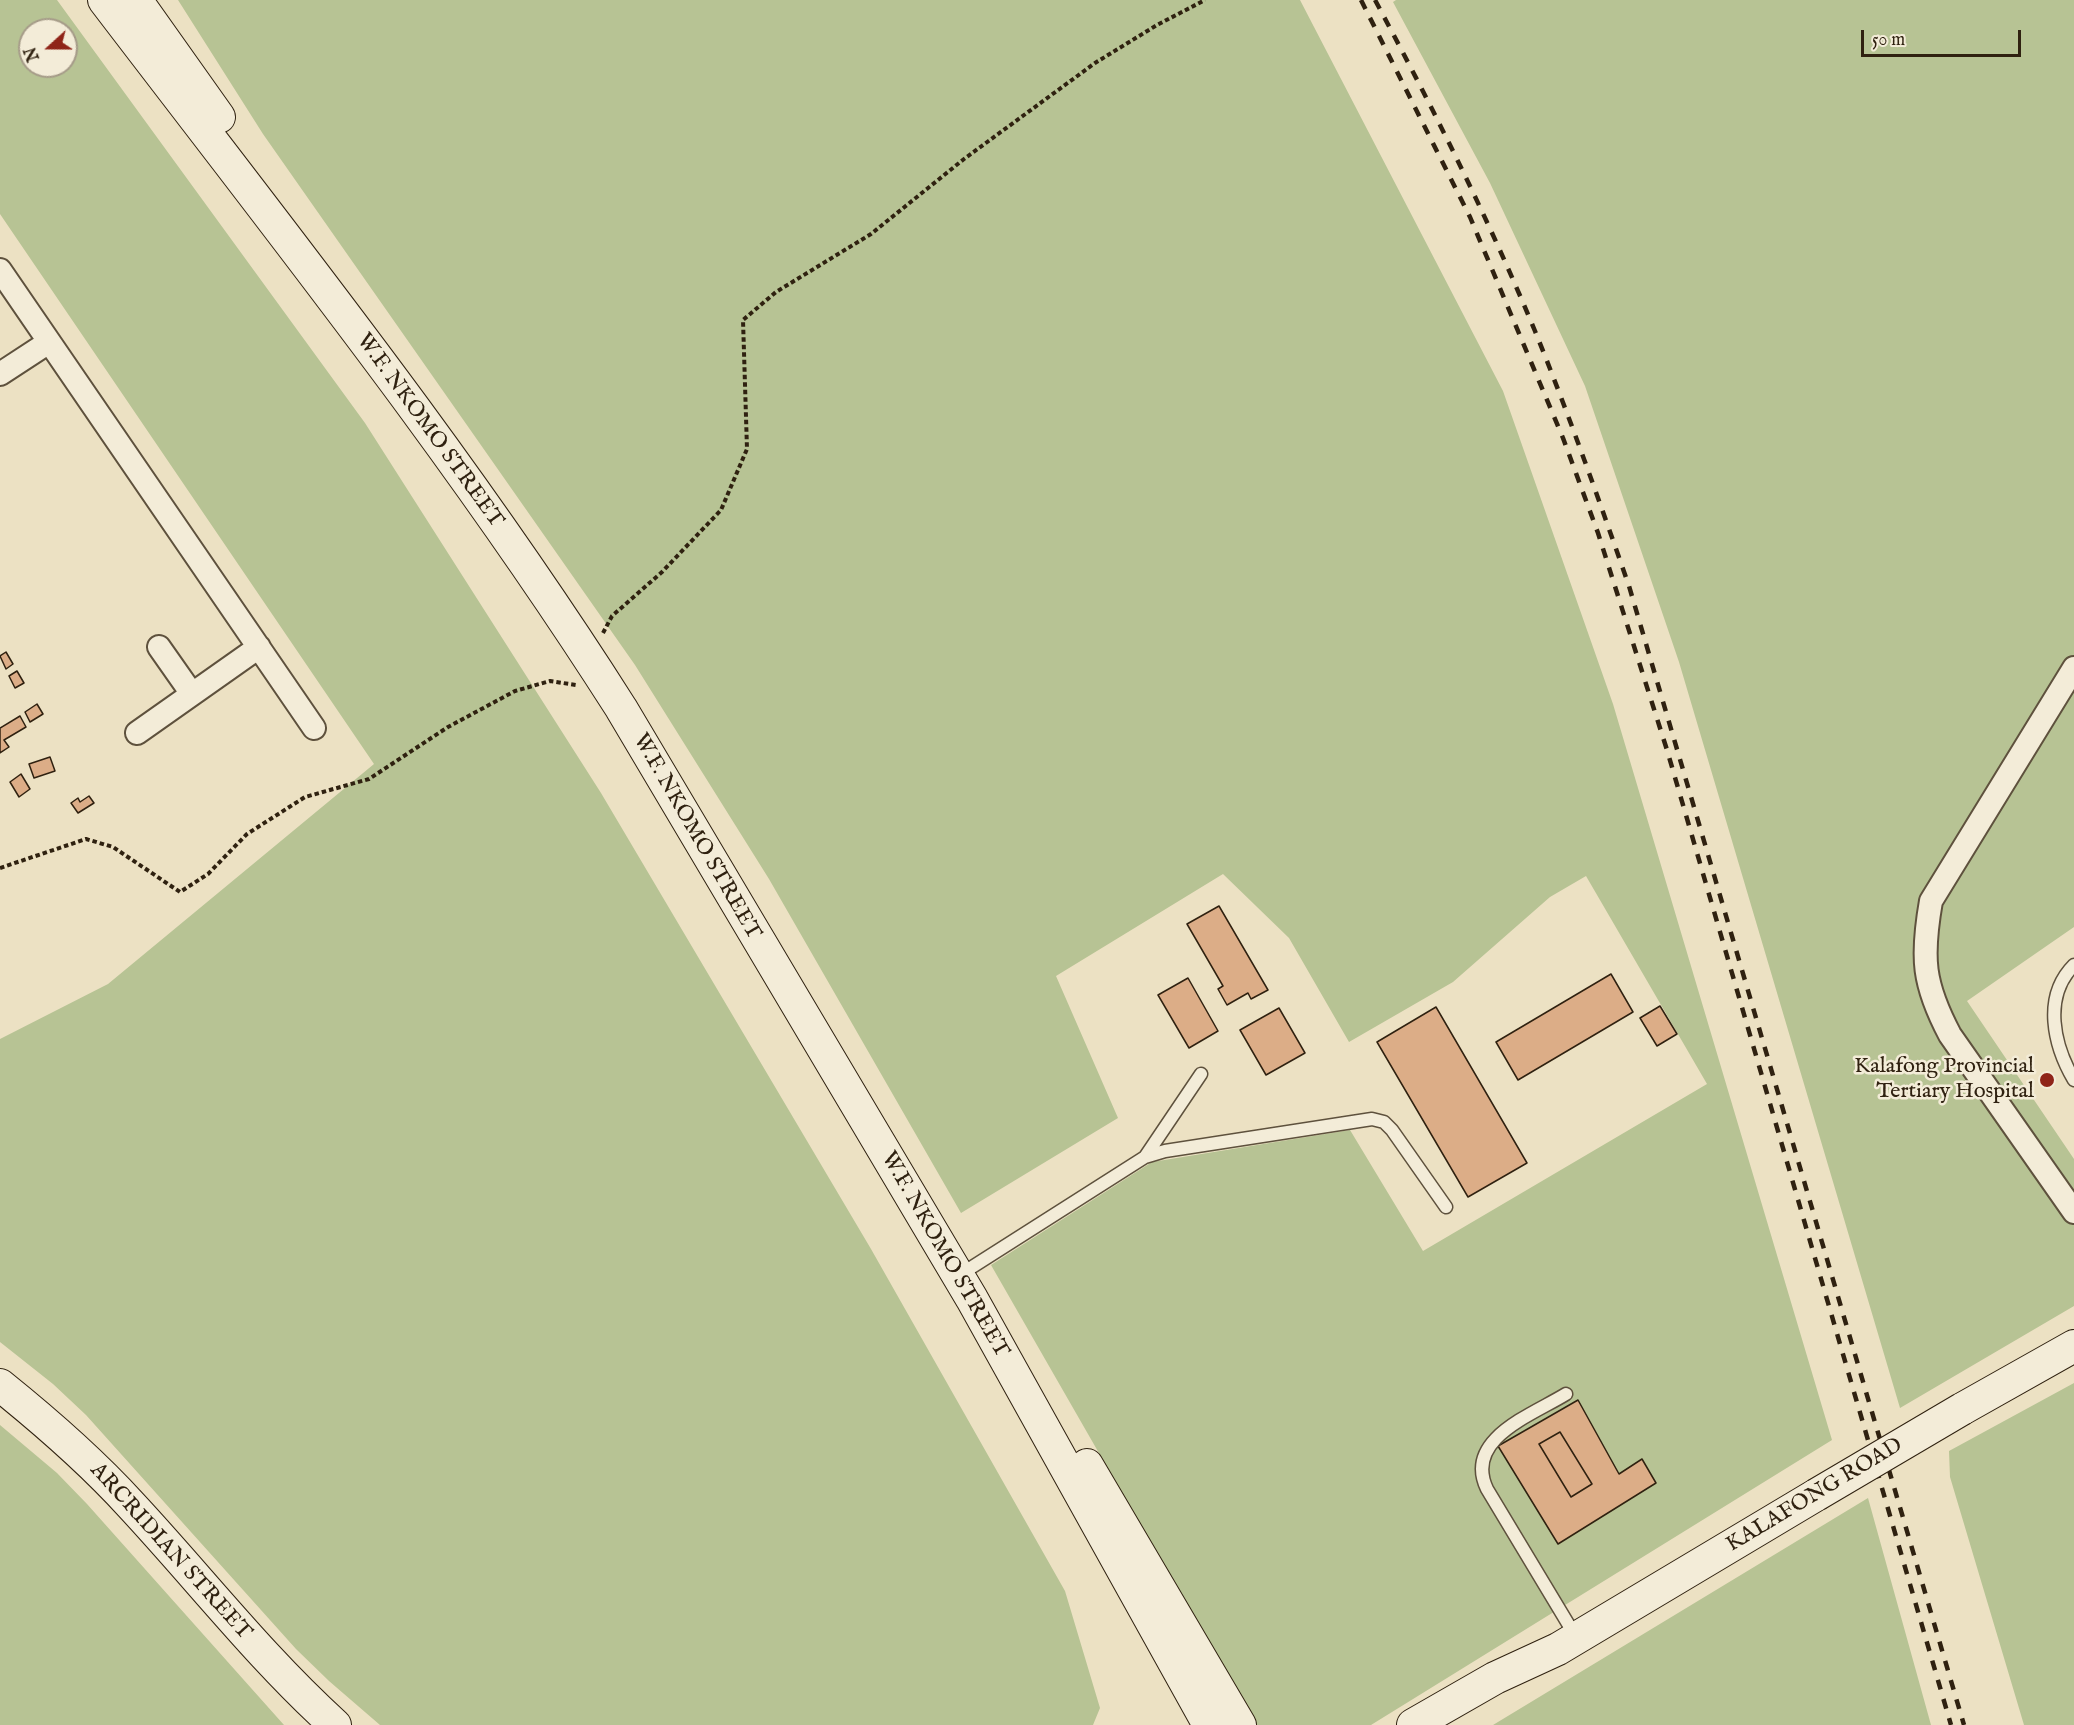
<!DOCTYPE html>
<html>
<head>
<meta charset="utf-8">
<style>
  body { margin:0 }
  #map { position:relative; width:2074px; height:1725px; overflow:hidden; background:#ece1c3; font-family:"IM FELL English",serif }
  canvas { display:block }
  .north { position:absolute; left:18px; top:18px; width:60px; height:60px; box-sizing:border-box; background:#f3ecd8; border:2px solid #a59b88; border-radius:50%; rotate:249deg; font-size:16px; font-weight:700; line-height:24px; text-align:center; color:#2f2110 }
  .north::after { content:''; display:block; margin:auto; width:21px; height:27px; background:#8f2418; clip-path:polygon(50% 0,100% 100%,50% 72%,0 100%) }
  .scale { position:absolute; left:1861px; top:30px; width:160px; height:27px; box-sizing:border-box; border:3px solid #2f2110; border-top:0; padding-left:8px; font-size:18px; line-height:21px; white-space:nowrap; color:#2f2110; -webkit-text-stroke:4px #f3ecd8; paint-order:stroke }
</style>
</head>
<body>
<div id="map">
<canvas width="2074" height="1725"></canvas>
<div class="north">N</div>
<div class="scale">50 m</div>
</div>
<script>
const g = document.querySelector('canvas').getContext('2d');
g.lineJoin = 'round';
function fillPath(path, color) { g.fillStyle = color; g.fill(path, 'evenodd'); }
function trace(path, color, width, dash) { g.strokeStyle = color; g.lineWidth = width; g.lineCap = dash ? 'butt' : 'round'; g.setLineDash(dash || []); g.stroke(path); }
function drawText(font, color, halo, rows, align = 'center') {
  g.font = font + ' "IM FELL English",serif'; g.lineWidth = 5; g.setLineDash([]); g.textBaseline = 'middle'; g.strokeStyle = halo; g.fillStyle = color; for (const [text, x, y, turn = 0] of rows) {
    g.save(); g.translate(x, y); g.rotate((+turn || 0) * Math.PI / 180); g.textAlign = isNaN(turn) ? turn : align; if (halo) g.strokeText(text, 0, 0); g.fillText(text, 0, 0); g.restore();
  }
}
fillPath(new Path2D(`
  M0,0H57L365,423L601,793L871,1249L1065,1591L1100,1708L1093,1725H380L329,1681L296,1649L86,1415L53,1384L0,1342V1039L108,984L374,764L0,214ZM30,30H66V66H30Z
  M178,0H1300L1503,391L1613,704L1832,1440L1371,1725H1255L991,1265L1152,1162L1350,1130L1423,1251L1707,1084L1586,876L1550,897L1453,982L1349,1042L1289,938L1223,874L1056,976L1118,1118L961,1213L769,879L635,665L263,134Z
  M1396,0H2074V927L1967,1001L2074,1159V1306L1900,1408L1679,662L1585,386L1490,183L1393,2Z
  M2074,1383V1725H2024L1950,1477L1949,1451Z
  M0,1425L57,1473L87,1504L284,1725H0Z
  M1868,1498L1931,1725H1493Z`), '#b7c394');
const building = new Path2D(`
  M6,652L13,664L6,669L0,656Z
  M17,671L24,683L15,688L9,676Z
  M37,704L43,714L30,722L25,712Z
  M20,716L26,727L4,740L9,747L0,753V728Z
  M50,757L55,771L34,778L29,764Z
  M21,774L30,789L19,797L10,782Z
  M89,796L94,803L78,813L71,803L78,798L80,802Z
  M1219,906L1268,990L1251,999L1248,993L1227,1005L1218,989L1223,986L1187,924Z
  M1611,974L1633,1012L1518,1080L1496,1042Z
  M1188,978L1218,1031L1189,1048L1158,995Z
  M1660,1006L1677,1034L1657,1046L1640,1018Z
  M1436,1007L1527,1163L1468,1197L1377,1042Z
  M1279,1008L1305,1053L1266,1075L1240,1030Z
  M1578,1400L1619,1474L1642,1459L1656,1483L1558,1544L1498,1446ZM1560,1432L1592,1484L1571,1497L1539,1444Z
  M1560,1432L1592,1484L1571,1497L1539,1444Z`);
fillPath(building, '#dcad87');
trace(building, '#2f2110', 1.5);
const lane = new Path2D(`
  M2074,965C2042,997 2054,1046 2074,1080
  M1145,1157L1201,1074
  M961,1279L969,1269L1145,1157L1165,1151L1372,1119L1384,1122L1392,1130L1446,1207
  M1566,1394C1532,1415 1463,1439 1487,1489L1576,1637`);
const street = new Path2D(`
  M0,270L314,728
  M0,374L49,342
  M159,647L192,694
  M2074,668L1931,901C1921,958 1923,984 1950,1035L2074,1212
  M137,733L259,647`);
const secondary = new Path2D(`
  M104,0C281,232 464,461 621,708L972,1299L1209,1725
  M136,0L219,117
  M0,1385C46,1422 91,1461 131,1505C199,1578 260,1657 335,1725
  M1962,1409L2074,1346
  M1087,1465L1240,1725
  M1413,1725L1495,1678L1558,1649L1816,1495`);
trace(lane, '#5e513d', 15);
trace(street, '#5e513d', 26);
trace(secondary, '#2f2110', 34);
trace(new Path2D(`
  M603,633L612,616L662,572L721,510L747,449L743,320L776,292L871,234L964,159L1095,63L1157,25L1205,0
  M0,868L86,839L113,847L180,892L208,874L247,834L305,797L369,779L448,727L515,691L550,681L576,685`), '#2f2110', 4, [4.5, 3]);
trace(lane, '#f3ecd8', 12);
trace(street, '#f3ecd8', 22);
trace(secondary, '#f3ecd8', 32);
trace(new Path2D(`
  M1361,0L1470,217L1563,438L1598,533L1667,750L1951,1725
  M1375,0C1433,108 1488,218 1535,331C1569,415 1599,500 1629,586L1964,1725`), '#2f2110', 4.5, [10, 10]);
const secondaryBridge = new Path2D(`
  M1816,1495L1962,1409`);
trace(secondaryBridge, '#2f2110', 34, []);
trace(secondaryBridge, '#f3ecd8', 32);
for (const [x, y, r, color] of [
  [2047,1080,8,"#8f2418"]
]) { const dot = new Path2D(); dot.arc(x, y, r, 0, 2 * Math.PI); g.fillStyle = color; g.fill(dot); trace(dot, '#f3ecd8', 2); }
drawText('22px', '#2f2110', '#f3ecd8', [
  ["W.F. NKOMO STREET",429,431,54],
  ["W.F. NKOMO STREET",696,837,60],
  ["W.F. NKOMO STREET",944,1255,60],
  ["KALAFONG ROAD",1815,1496,-31],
  ["ARCRIDIAN STREET",170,1552,48]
]);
drawText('22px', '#2f2110', '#f3ecd8', [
  ["Kalafong Provincial",2034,1067],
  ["Tertiary Hospital",2034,1092]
], 'right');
</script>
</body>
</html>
